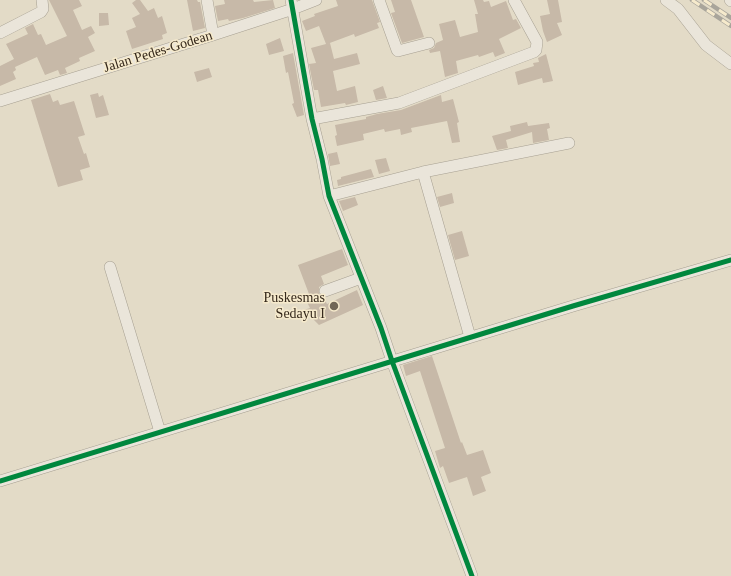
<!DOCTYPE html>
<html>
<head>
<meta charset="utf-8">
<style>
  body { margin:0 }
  canvas { display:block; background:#e3dbc7 }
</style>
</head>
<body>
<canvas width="731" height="576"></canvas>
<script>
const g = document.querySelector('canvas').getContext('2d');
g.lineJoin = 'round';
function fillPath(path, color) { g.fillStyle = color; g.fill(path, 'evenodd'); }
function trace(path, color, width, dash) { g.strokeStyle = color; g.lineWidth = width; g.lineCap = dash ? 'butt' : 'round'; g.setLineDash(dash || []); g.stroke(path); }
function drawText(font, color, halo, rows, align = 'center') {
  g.font = font + ' "Times New Roman",serif'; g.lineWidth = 3; g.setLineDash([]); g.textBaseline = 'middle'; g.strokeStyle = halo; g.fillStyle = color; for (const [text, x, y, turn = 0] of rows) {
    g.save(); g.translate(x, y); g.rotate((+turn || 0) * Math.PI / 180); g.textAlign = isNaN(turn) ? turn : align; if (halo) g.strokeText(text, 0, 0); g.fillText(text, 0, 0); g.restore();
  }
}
fillPath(new Path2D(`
  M49,0H79L82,6L73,10L82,30L91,26L95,33L88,37L95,51L79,58L80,61L65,68L67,73L60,75L58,70L45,75L37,57L15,67L16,70L13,72L16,79L0,86V66L14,59L6,44L28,34L25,28L33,24L38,35L41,34L46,45L67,36Z
  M136,0H140L148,11L154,8L158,18L162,16L167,33L162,35L163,39L132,49L126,31L136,27L132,18L140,14L132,3Z
  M187,0H197L198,2H200L205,28L193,31Z
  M224,0H253L254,2L273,0L275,8L243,18L229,21L228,19L218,21L215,6L225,4Z
  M336,0H372L380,22L377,23L379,28L355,37L354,34L327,44L330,43L334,59L357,53L360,64L333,71L337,91L355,86L358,102L346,105L345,103L321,107L318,90H314L309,64L316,63L311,48L326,44L319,26L306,31L302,21L315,16L314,14L338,6Z
  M391,0H411L424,37L402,43L391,13L395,12Z
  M474,0H483L484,2L489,1L491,7L506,1L513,20L516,19L521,28L499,39L505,53L495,57L493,52L479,57L478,55L456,61L458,73L445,77L440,51L430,53L429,50L434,48L436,43L443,40L439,24L455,20L460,37L478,32L475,14H478Z
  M547,0H558L562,22L557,23L562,35L547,42L543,31L540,16L550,14Z
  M99,13H108L109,25L99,26Z
  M280,38L284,51L269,55L266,44Z
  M293,53L304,115L297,117L292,104L294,103L288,72L286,73L283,56Z
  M546,54L553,81L543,83L542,78L518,85L515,72L534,66L533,63L539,62L538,58Z
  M209,68L212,77L197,82L194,72Z
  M383,86L387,98L376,100L373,90Z
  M98,93L99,97L103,95L109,115L96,118L90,95Z
  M50,94L53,102L58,100L60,105L74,101L85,135L78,137L84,154L86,153L90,167L80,170L83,180L58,187L31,100Z
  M441,95L442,102L453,99L459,122L457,123L460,142L452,143L447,121L411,128L412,132L401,135L400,129L385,132L384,129L363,134L364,140L337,146L335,136L337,135L335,125L366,119V117L377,114L401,110Z
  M527,122L528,126L549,123L550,128L547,129L549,140L533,143L532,132L506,140L508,148L497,150L492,136L511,131L510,126Z
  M337,152L340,164L330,166L328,154Z
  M386,158L390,171L379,174L375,160Z
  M371,169L374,177L338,186L337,180L341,179V177Z
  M452,193L454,203L440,207L437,197Z
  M355,197L358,205L343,211L339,201Z
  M462,231L469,256L455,260L448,235Z
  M342,249L348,265L321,276L324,284L319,287V294L324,298L327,304L357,290L363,305L319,325L304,310L310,308L304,296L309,294L298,265Z
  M432,356L461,443L462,442L467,455L483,450L491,473L481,477L486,491L473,496L467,477L449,483L443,466L440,468L435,451L445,448L420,371L406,376L403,365Z`), '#c7b9a8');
const minor = new Path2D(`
  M207,0L213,35
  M291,0L312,119L322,159L329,196L381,328L392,361L472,576
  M379,0L397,50L398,51L429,43
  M666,0L678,9L706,45L731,64
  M730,0L731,1
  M0,33L41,12L43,9L42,0
  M0,101L213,35L293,9L316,0
  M312,119L399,103L534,52L536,50L537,42L514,0
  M423,172L470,337
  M329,196L423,172L569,143
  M110,267L160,432
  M325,291L361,278
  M0,481L573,306L731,260`);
trace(minor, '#a7a092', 12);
trace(minor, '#eae5da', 11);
const rail = new Path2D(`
  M692,0L731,26
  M704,0L731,18`);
trace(rail, '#a9a59b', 4.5);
trace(rail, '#f6eacc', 3, [9]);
trace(new Path2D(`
  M291,0L312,119L322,159L329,196L381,328L392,361L472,576
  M0,481L573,306L731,260`), '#00873e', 5);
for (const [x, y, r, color] of [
  [334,306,5,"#726757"]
]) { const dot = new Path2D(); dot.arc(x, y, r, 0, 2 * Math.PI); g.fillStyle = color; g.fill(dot); trace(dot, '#f6eacc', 1.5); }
drawText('14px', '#35281b', '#f6eacc', [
  ["Jalan Pedes-Godean",158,52,-17]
]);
drawText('14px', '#35281b', '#f6eacc', [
  ["Puskesmas",325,298],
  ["Sedayu I",325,314]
], 'right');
</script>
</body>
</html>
